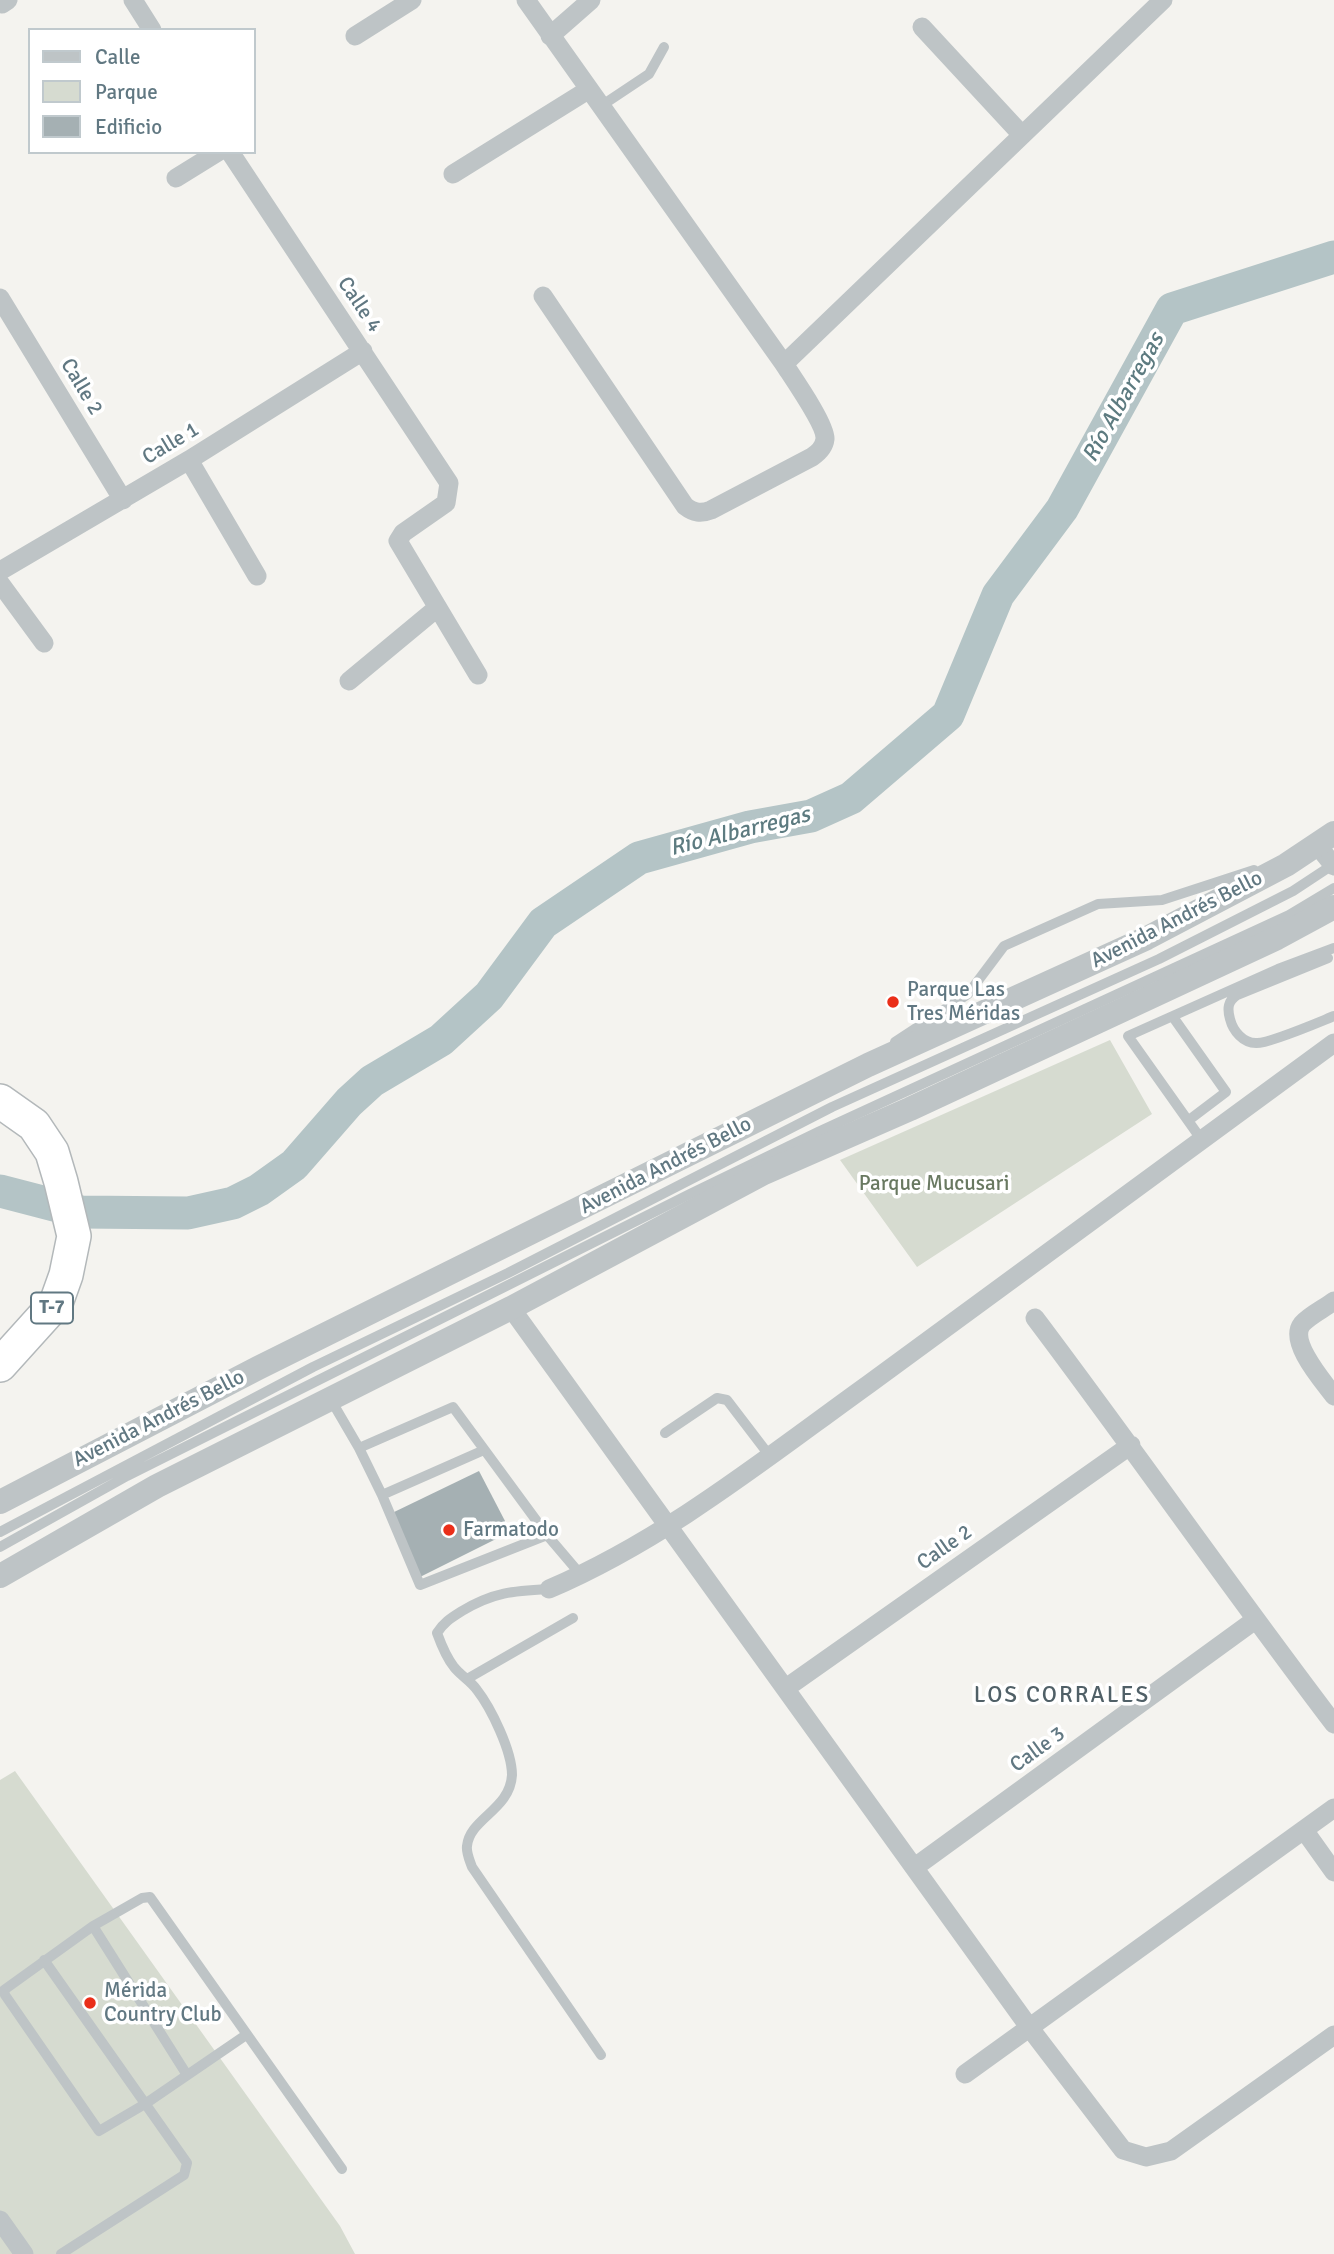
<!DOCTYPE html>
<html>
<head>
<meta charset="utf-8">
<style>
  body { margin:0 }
  #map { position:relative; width:1334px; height:2254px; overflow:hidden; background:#f4f3ef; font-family:Signika,sans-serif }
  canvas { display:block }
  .legend { position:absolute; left:28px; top:28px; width:228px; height:126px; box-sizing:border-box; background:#fff; border:2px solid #c0c9cd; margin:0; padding:9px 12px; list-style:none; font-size:21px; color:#617882 }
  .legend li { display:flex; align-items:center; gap:14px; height:35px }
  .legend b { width:35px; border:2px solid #c0c9cd }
</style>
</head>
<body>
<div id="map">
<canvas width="1334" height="2254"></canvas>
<ul class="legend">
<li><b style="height:9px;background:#bec4c6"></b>Calle</li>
<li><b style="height:19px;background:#d6dbd0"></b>Parque</li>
<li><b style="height:19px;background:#a5b0b3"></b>Edificio</li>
</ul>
</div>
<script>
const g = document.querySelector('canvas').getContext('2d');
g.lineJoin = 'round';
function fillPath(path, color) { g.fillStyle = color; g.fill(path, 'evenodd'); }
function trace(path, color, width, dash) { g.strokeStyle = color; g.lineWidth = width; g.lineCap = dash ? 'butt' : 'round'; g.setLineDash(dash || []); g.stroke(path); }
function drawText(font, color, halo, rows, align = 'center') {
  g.font = font + ' Signika,sans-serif'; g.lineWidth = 7; g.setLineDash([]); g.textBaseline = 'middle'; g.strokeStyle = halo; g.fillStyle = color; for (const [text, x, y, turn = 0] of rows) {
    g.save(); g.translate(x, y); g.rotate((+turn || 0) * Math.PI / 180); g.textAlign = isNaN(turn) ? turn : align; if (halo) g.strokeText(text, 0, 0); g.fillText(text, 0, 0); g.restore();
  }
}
fillPath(new Path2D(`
  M1110,1040L1152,1114L917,1267L840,1160Z
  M15,1771L340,2226L355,2254H0V1780Z`), '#d6dbd0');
trace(new Path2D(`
  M0,1191L81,1212L188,1213L233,1203L259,1190L294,1165L349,1102L372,1081L441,1040L489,996L543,923L639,858L750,827L811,816L851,798L948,715L998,595L1062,509L1172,309L1334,257`), '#b4c4c6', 33);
fillPath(new Path2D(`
  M479,1471L505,1521L498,1538L416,1579L390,1514Z`), '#a5b0b3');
const trunk = new Path2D(`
  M0,1101L34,1125L52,1152L61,1182L74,1236L66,1275L56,1303L0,1365`);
trace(trunk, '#b3b8ba', 36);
trace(new Path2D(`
  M601,106L649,74L664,47
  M1328,958L1237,995C1228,1001 1227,1008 1230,1019C1233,1031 1243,1043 1256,1043C1268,1044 1319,1022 1334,1016
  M1173,1017L1226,1092L1189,1120
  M895,1042L968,994L1004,946L1098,904L1162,900L1254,870
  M1201,1139L1128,1036L1278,969L1334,948
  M331,1400L359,1448L382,1495L420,1585L547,1535
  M665,1433L717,1398L727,1400L769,1455
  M359,1448L453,1407L547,1535L581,1575
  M382,1495L484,1450
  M0,1532L313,1367L508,1273L832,1107L1159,959L1293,891L1334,864
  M0,1547L127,1476L690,1194L818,1132L1289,915L1334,888
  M549,1589C513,1591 494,1592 462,1611C451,1618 444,1622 437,1633C441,1644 446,1657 454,1667C460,1675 471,1681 477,1690C491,1708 512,1751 512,1775C510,1810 470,1818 467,1846C466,1853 470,1861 472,1867L601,2055
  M467,1679L573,1618
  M93,1926L187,2075
  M44,1960L187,2163L184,2175L61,2254
  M246,2035L145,2104L99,2131L5,1995L4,1990L93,1926L142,1898L150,1897L342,2169`), '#bec4c6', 10);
trace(new Path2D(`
  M133,0L152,30
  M526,0L784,364C793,378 826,425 825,439C824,448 818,453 812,457L711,510C701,514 694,513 685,506L543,296
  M2,4L8,0
  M922,27L1022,135
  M355,36L412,0
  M550,36L591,0
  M230,152L449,483L446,503L403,533L398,541L478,675
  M453,174L588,90
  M176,178L218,152
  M0,298L123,500
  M784,364L1163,0
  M189,460L257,576
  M0,571L189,460L363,351
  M0,583L44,643
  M349,681L437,608
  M1318,846L1334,866
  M1334,1301C1325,1308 1310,1315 1302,1324C1288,1342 1323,1381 1334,1396
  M511,1308L1029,2027L1123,2150L1146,2157L1171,2151L1334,2035
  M1035,1318C1136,1452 1232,1590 1334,1724
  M549,1589C666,1539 766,1458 869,1384C1024,1271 1179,1156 1334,1043
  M786,1688L1131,1445
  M1304,1830L1334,1872
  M915,1867L1255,1620
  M965,2074L1334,1808
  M0,2220L24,2254`), '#bec4c6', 19);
trace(new Path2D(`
  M0,1502L258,1368L868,1065L1147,938L1286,865L1334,833
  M0,1576L157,1486L511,1308L764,1173L910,1109L1277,938L1334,907`), '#bec4c6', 24);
trace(trunk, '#fff', 33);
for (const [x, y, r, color] of [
  [893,1002,7,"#ea2e19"],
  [449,1530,7,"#ea2e19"],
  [90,2003,7,"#ea2e19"]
]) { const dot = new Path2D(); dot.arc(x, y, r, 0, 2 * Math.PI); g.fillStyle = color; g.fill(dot); trace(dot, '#fff', 2.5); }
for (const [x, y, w] of [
  [52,1308,42]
]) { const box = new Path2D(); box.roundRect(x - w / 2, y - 15.5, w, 31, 5); g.fillStyle = '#fff'; g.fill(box); trace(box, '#617882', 2); }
drawText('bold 19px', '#617882', null, [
  ["T-7",52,1308]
]);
drawText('21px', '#617882', '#fff', [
  ["Calle 4",359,305,56],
  ["Calle 2",81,387,59],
  ["Calle 1",171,444,-31],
  ["Avenida Andrés Bello",1177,920,-27],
  ["Avenida Andrés Bello",666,1166,-27],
  ["Avenida Andrés Bello",159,1419,-27],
  ["Calle 2",945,1548,-35],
  ["Calle 3",1038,1750,-36]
]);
drawText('21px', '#617882', '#fff', [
  ["Parque Las",907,990],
  ["Tres Méridas",907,1014],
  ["Farmatodo",463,1530],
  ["Mérida",104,1991],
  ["Country Club",104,2015]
], 'left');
drawText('21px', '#697961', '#fff', [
  ["Parque Mucusari",934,1184]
]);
drawText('italic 23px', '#5d7b80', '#fff', [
  ["Río Albarregas",1124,398,-61],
  ["Río Albarregas",740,832,-14]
]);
g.letterSpacing = '2px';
drawText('23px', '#506067', '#fff', [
  ["LOS CORRALES",1062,1696]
]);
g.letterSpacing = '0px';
</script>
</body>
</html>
